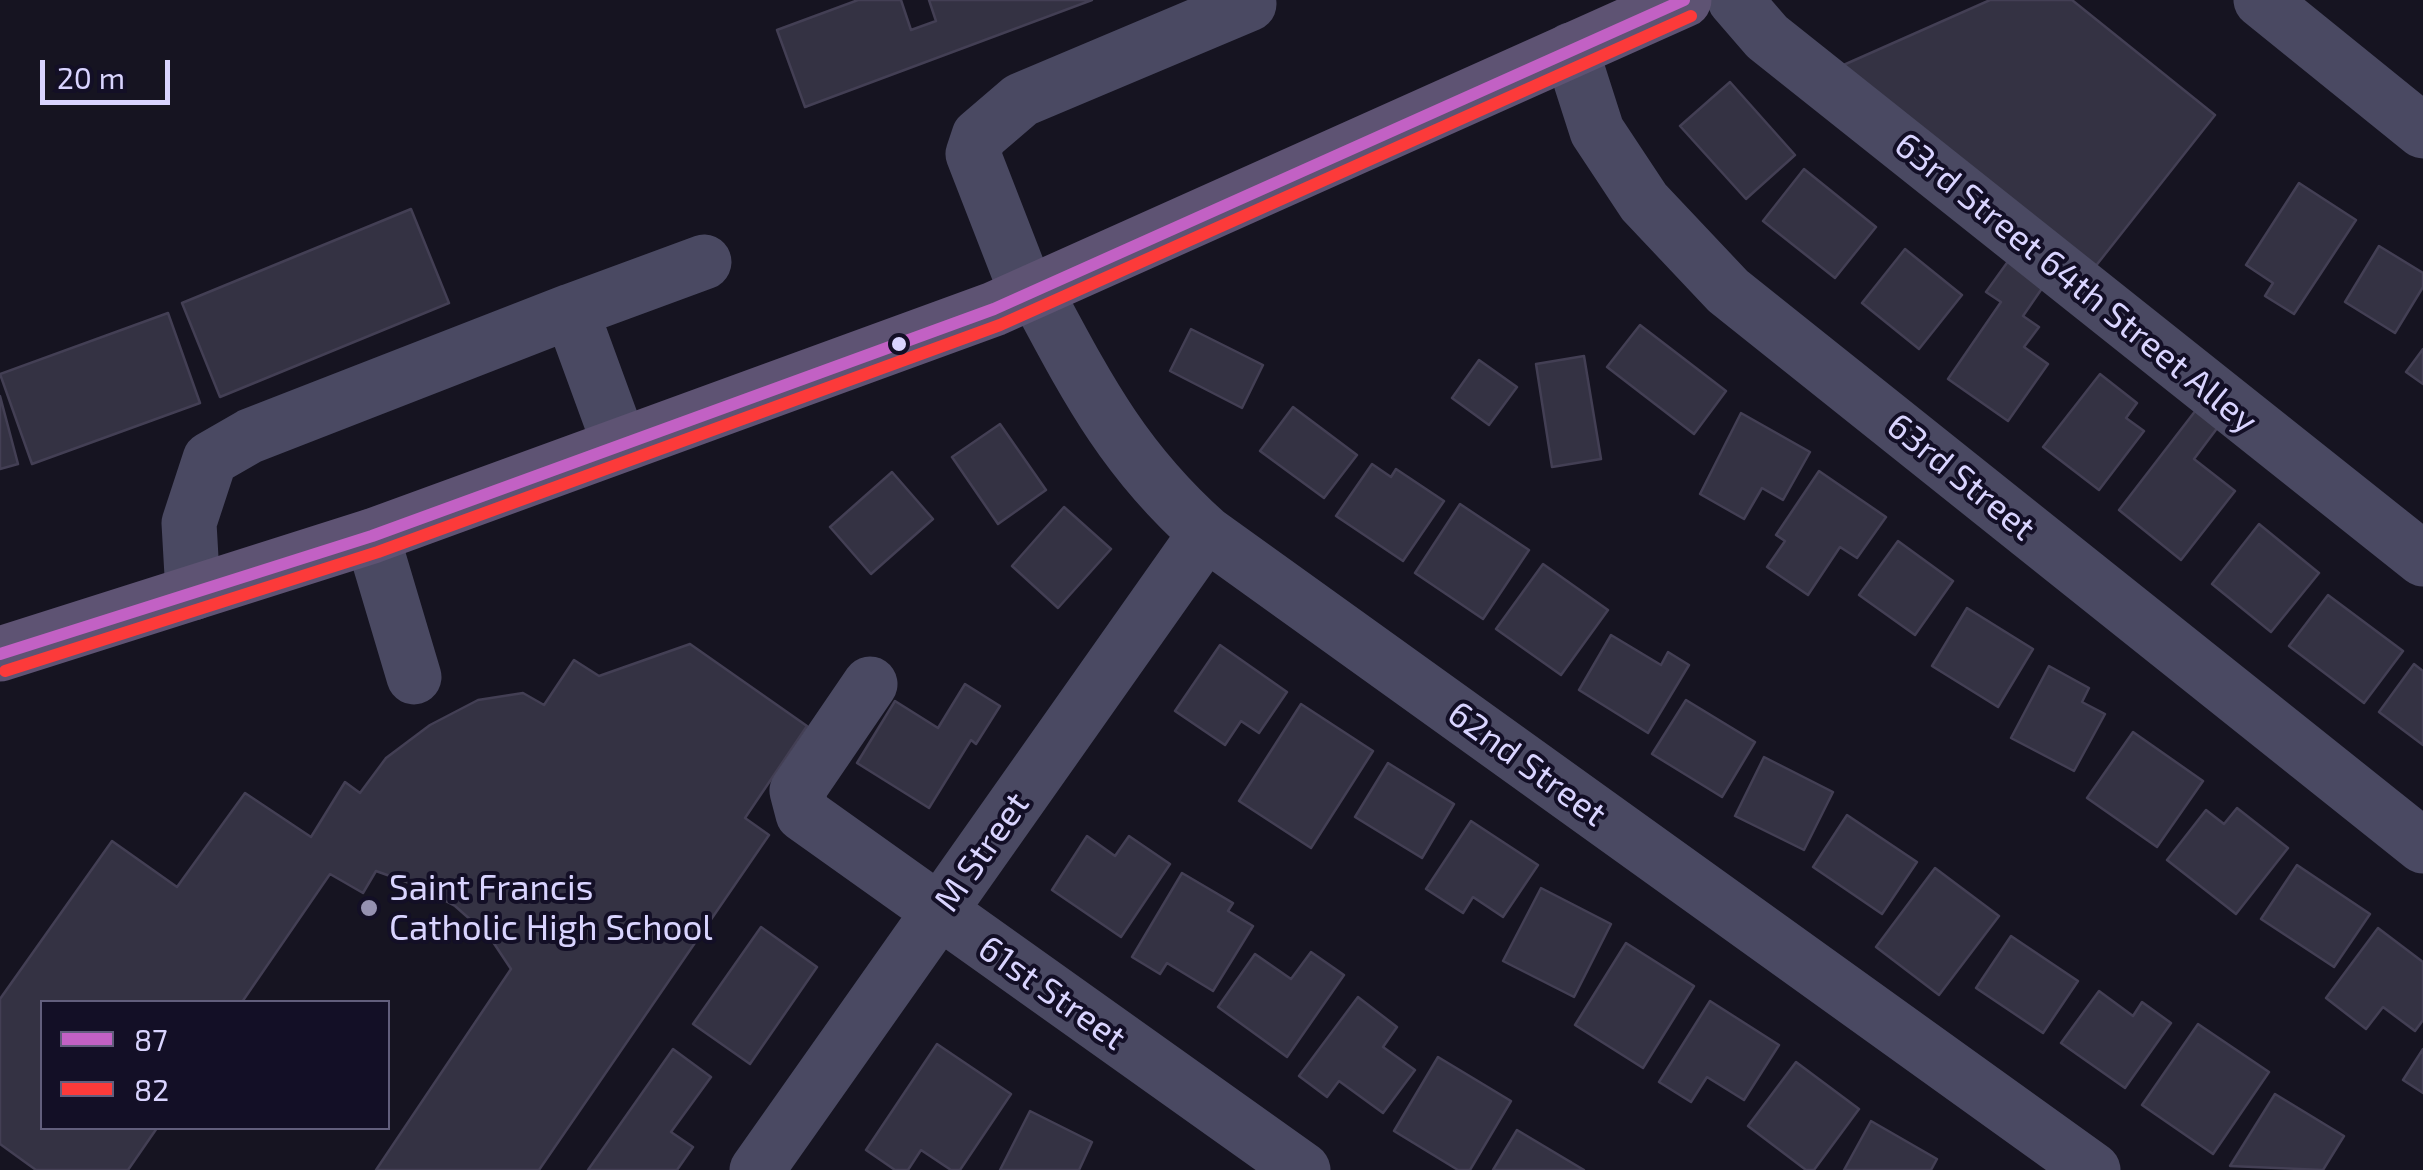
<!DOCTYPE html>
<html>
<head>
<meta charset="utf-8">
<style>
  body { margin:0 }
  #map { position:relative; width:2423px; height:1170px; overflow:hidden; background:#161421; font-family:"Exo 2",sans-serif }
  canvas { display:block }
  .legend { position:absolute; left:40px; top:1000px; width:350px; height:130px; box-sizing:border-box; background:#130f26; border:2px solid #625e7d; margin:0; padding:12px 18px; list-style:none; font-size:30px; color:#d9d4ff }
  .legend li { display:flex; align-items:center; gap:20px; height:50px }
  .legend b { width:50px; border:2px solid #625e7d }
  .scale { position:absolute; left:40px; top:60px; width:130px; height:45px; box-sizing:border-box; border:5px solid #d9d4ff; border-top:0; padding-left:12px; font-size:30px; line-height:35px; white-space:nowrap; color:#d9d4ff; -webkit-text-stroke:8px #130f26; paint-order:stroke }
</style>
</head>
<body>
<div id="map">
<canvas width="2423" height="1170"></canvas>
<ul class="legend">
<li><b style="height:12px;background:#c261c4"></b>87</li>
<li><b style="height:12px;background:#fc3a3a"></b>82</li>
</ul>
<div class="scale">20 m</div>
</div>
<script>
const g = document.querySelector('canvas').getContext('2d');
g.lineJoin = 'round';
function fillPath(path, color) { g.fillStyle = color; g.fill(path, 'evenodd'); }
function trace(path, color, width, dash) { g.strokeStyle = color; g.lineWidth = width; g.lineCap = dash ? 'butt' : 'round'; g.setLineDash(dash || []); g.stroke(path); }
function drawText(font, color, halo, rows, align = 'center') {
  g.font = font + ' "Exo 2",sans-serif'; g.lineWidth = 8; g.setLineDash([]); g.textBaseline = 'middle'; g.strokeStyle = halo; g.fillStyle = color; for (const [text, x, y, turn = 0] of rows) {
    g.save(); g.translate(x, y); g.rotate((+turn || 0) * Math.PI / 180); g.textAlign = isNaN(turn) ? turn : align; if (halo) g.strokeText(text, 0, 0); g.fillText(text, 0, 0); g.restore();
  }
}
const building = new Path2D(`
  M858,0H901L911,30L936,21L929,0H1092L805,107L777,30Z
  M1990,0H2072L2215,115L2087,277L1830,71Z
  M1730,82L1795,155L1746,199L1680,126Z
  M1804,169L1876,227L1835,278L1763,221Z
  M2299,183L2356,220L2294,314L2265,296L2273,283L2246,265Z
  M411,209L449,303L220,397L182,303Z
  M2379,246L2423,273V287L2395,333L2345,302Z
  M1905,249L1962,295L1919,349L1862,303Z
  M2009,260L2045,284L2023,316L2039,327L2024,347L2048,364L2008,421L1948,379L2001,302L1986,292Z
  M168,313L200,403L32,464L0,374Z
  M1640,325L1726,391L1694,434L1607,367Z
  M1191,329L1263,365L1242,408L1170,371Z
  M2423,349V384L2406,372Z
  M1584,356L1601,459L1552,467L1536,364Z
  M1479,360L1517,387L1489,425L1452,398Z
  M2100,374L2137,403L2126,418L2144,431L2099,490L2043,447Z
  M0,396L18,464L0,469Z
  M1293,407L1357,455L1324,498L1260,451Z
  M2196,410L2218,427L2194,459L2235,491L2181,560L2119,510Z
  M1741,413L1810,452L1783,500L1762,488L1744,519L1700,494Z
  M1000,424L1046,490L998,524L952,457Z
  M1372,464L1391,477L1396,469L1444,501L1403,561L1336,516Z
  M1819,471L1886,517L1857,558L1840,547L1808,595L1767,567L1785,541L1776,535Z
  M892,472L933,519L871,574L830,527Z
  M1460,504L1529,550L1483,619L1415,573Z
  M1064,507L1111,549L1058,608L1012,566Z
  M2259,524L2319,573L2271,632L2212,584Z
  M1898,541L1953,581L1915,635L1859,595Z
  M1543,564L1608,610L1561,675L1496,629Z
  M2328,595L2403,651L2364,703L2289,646Z
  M1967,608L2033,649L1998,707L1932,666Z
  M1611,635L1661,665L1668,652L1689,665L1648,733L1579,690Z
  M690,644L807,726L745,818L769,835L539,1170H376L511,969L489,936L455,906L415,885L376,871L363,893L330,874L242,1002H42V1128H157L128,1170H36L0,1144V999L112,841L177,887L245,793L311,837L345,782L360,793L386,758L430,725L478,700L523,693L544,705L574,660L599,676Z
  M1220,645L1287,692L1259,733L1241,721L1225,745L1175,711Z
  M2414,664L2423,671V745L2379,712Z
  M2049,666L2089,688L2082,702L2105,714L2074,771L2011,738Z
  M965,684L1000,706L976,744L971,740L929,808L857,763L895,701L938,728Z
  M1686,700L1755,742L1722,797L1652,754Z
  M1301,704L1373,751L1311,848L1239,801Z
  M2133,732L2203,781L2157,847L2087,798Z
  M1764,757L1833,792L1804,850L1735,816Z
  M1388,763L1454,804L1422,858L1355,817Z
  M2237,808L2288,848L2236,914L2167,860L2206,810L2224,824Z
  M1847,815L1917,862L1882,914L1813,867Z
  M1471,821L1538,865L1503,917L1473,897L1463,913L1426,889Z
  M1087,836L1115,856L1129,836L1170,864L1121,937L1052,890Z
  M2297,865L2370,914L2334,967L2261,919Z
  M1935,868L1999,916L1939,995L1876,947Z
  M1182,873L1233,903L1228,911L1253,926L1213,991L1167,963L1160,974L1132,957Z
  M1541,888L1611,924L1574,997L1503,961Z
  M761,927L817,967L750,1064L693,1024Z
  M2378,928L2423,962V1020L2415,1031L2383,1007L2366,1029L2326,998Z
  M2011,936L2078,981L2043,1033L1976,988Z
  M1626,943L1694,986L1643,1068L1575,1025Z
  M1311,952L1344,975L1287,1057L1218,1007L1255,954L1291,979Z
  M2099,991L2133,1016L2142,1002L2171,1023L2125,1088L2061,1043Z
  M1358,997L1397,1027L1383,1047L1415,1070L1383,1113L1339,1081L1327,1097L1299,1076Z
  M1710,1001L1779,1045L1744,1100L1707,1077L1691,1102L1659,1082Z
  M2198,1024L2269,1072L2213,1154L2142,1105Z
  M937,1044L1011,1094L960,1170H951L921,1150L908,1170H895L866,1150Z
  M673,1049L711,1077L671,1132L693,1147L677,1170H588Z
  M2423,1049V1093L2403,1080Z
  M1438,1057L1511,1101L1470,1170H1458L1394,1131Z
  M1796,1062L1859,1109L1814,1170H1806L1748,1126Z
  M2275,1094L2344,1136L2323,1170L2230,1166Z
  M1030,1111L1092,1142L1079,1170H1000Z
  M1871,1121L1937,1159L1931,1170H1844Z
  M1517,1130L1584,1170H1493Z`);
fillPath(building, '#343243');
trace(building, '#433f54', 2.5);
trace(new Path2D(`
  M1735,0L1767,37L2423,559
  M2261,0L2423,131
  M1571,50L1597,131L1644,202L1728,291L2423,846
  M1034,289C1086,386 1122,458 1206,533L2093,1170
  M1027,293L973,154L979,136L1021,100L1249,4
  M571,311L704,262
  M372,536L414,677
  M193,593L189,523L210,459L250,436L571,311L620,445
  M870,684L797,791L803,814L1303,1170
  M757,1170L1206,533`), '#4a4962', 55);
trace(new Path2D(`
  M0,654L372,536L994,309L1684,0`), '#5e5373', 55);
trace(new Path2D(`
  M0,654L372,536L994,309L1684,0`), '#c261c4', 12);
trace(new Path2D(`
  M5,671L378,552L1000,325L1691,16`), '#fc3a3a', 12);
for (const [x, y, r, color] of [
  [899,344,9,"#d9d4ff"],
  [369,908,10,"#9591b1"]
]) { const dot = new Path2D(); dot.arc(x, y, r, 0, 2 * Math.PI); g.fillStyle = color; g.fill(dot); trace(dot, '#130f26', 4); }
drawText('35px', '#d9d4ff', '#130f26', [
  ["63rd Street 64th Street Alley",2076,283,39],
  ["63rd Street",1961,477,39],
  ["62nd Street",1527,764,36],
  ["M Street",982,852,-55],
  ["61st Street",1052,993,35]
]);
drawText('35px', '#d9d4ff', '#130f26', [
  ["Saint Francis",389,888],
  ["Catholic High School",389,928]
], 'left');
</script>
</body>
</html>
